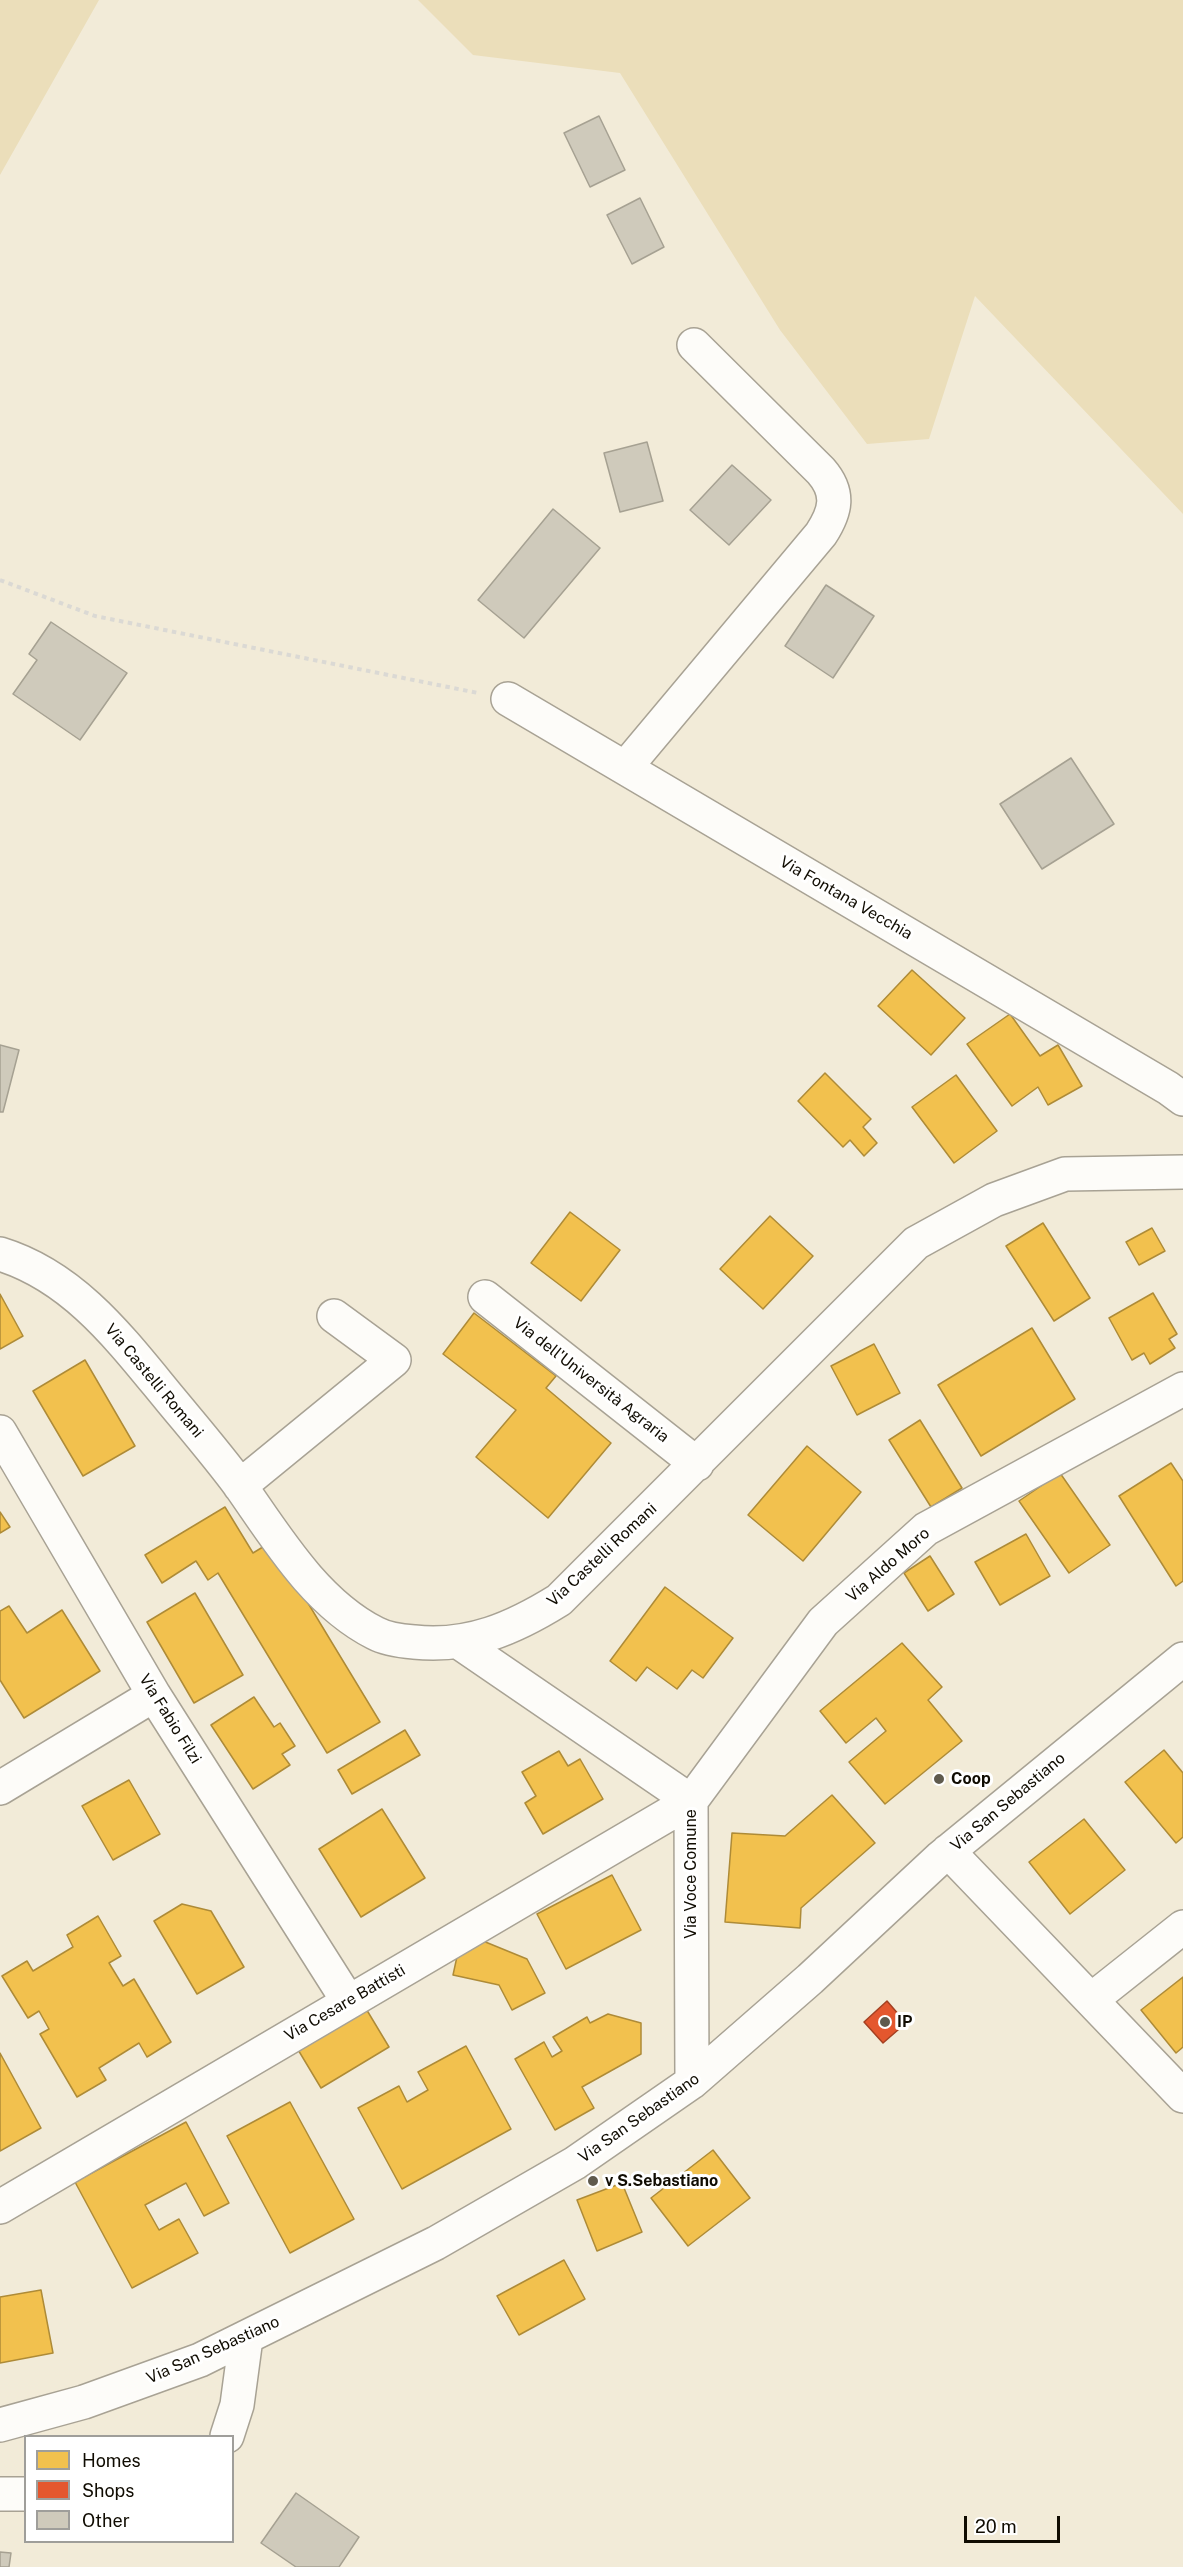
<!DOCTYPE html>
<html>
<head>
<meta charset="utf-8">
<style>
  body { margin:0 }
  #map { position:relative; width:1183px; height:2567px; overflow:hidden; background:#f2ebd8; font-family:"Public Sans",sans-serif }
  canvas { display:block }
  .legend { position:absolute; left:24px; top:2435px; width:210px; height:108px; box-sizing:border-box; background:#fff; border:2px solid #9f9e9a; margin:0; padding:8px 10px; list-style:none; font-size:18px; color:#100c02 }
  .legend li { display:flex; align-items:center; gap:12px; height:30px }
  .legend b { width:30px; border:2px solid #9f9e9a }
  .scale { position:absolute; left:964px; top:2516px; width:96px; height:27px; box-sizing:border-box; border:3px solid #100c02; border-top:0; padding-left:8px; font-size:18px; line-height:21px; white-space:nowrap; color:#100c02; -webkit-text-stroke:4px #fff; paint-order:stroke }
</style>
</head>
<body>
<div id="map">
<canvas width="1183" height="2567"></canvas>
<ul class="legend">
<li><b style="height:16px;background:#f2c14e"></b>Homes</li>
<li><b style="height:16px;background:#e4572e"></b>Shops</li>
<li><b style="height:16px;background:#cfcabb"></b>Other</li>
</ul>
<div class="scale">20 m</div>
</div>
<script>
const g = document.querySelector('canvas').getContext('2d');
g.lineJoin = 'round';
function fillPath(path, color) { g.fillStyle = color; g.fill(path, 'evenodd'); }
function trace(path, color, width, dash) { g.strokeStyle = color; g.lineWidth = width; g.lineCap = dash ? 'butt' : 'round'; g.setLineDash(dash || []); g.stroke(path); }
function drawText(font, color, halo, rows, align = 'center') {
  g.font = font + ' "Public Sans",sans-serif'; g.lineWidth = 6; g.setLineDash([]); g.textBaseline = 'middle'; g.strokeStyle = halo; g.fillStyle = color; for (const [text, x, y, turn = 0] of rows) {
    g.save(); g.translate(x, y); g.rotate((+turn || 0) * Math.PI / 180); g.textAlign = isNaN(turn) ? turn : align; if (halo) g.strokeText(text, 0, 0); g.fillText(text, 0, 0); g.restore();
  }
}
fillPath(new Path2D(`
  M0,0H99L0,175Z
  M418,0H1183V514L975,296L929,439L867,444L780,330L620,73L473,55Z`), '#ebdeba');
const homes = new Path2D(`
  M912,970L965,1018L931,1055L878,1006Z
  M1010,1014L1040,1056L1058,1045L1082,1086L1048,1105L1038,1087L1012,1106L967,1044Z
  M825,1073L871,1119L863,1127L877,1143L864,1156L850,1140L843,1147L798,1101Z
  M956,1075L997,1131L954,1163L912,1107Z
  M570,1212L620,1250L581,1301L531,1263Z
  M770,1216L813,1256L763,1309L720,1269Z
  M1043,1223L1090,1298L1054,1321L1006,1246Z
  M1152,1228L1165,1251L1139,1265L1126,1242Z
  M1153,1293L1177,1334L1169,1339L1175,1348L1150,1364L1144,1353L1132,1360L1109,1318Z
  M0,1294L23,1336L0,1349Z
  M474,1313L556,1376L546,1388L611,1443L548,1518L476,1457L516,1410L443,1354Z
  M1032,1328L1075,1399L981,1456L938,1385Z
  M874,1344L900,1393L857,1415L831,1366Z
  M85,1360L135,1446L83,1476L33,1391Z
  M920,1420L962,1488L931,1507L889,1440Z
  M807,1446L861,1492L803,1561L748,1515Z
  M1171,1463L1183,1481V1581L1176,1586L1119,1496Z
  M1060,1473L1110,1545L1069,1573L1019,1501Z
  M225,1507L253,1553L271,1542L380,1722L327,1753L218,1573L208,1580L196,1561L162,1583L145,1555Z
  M0,1512L10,1527L0,1533Z
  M1026,1534L1050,1576L1000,1605L975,1562Z
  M930,1556L954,1594L928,1611L904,1573Z
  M665,1587L733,1638L703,1678L692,1670L677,1689L647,1667L636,1681L610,1661Z
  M195,1593L243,1675L194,1703L147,1622Z
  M9,1606L27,1633L62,1610L100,1671L24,1718L0,1680V1611Z
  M902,1643L942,1687L928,1700L962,1741L885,1804L849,1762L886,1731L876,1718L846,1743L820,1711Z
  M254,1697L274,1727L280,1723L295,1746L282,1754L290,1765L253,1789L211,1725Z
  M405,1730L420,1755L352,1794L338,1770Z
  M1164,1750L1183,1773V1837L1176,1843L1125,1782Z
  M559,1751L568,1766L580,1759L603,1799L543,1834L525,1803L536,1796L522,1772Z
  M129,1780L160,1834L113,1860L82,1806Z
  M832,1795L875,1843L801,1908L800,1928L725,1922L732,1833L785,1836Z
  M382,1809L425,1878L361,1917L319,1849Z
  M1084,1819L1125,1870L1070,1914L1029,1862Z
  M612,1875L641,1930L566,1969L537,1914Z
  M182,1904L211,1911L244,1967L197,1994L154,1921Z
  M98,1916L121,1956L109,1963L123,1986L134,1979L171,2042L147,2057L139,2043L99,2068L106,2080L77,2097L40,2034L49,2029L39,2011L28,2018L2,1976L27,1961L33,1971L73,1947L67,1935Z
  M483,1941L527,1959L545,1993L512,2010L499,1985L453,1975L458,1952Z
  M1183,1977V2047L1176,2053L1141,2010Z
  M365,2007L389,2047L321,2088L297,2048Z
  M608,2014L641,2023V2054L582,2087L594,2108L555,2130L515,2059L544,2042L552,2057L562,2051L553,2037L587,2017L590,2023Z
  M466,2046L511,2129L402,2189L358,2108L399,2086L407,2102L428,2090L418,2072Z
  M0,2053L41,2128L0,2151Z
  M290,2102L354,2219L290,2253L227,2136Z
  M186,2122L229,2203L204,2216L186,2183L145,2205L159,2230L179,2219L198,2253L132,2288L75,2182Z
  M713,2150L750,2198L688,2246L651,2198Z
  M622,2183L642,2232L597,2251L577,2200Z
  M564,2260L585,2299L519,2335L497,2296Z
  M41,2290L53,2353L0,2363V2297Z`);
fillPath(homes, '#f2c14e');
trace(homes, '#ae8b37', 1.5);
const shops = new Path2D(`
  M887,2001L906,2023L883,2043L864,2022Z`);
fillPath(shops, '#e4572e');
trace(shops, '#a44021', 1.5);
const building = new Path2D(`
  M599,116L625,170L590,187L564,133Z
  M640,198L664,247L632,264L607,215Z
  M647,442L663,501L620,512L604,453Z
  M732,465L771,500L729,545L690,510Z
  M553,509L600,548L524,638L478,600Z
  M826,585L874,616L833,678L785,646Z
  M51,622L127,673L80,740L13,694L37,660L29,654Z
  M1071,758L1114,824L1042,869L1000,804Z
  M0,1045L19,1050L3,1112H0Z
  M296,2493L359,2537L339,2567H296L261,2543Z
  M0,2552L11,2553L9,2567H0Z`);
fillPath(building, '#cfcabb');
trace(building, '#a6a192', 1.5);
const minor = new Path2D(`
  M508,699L1168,1088L1183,1099
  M625,768L821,534C836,511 840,493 821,471L694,345
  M0,1254C75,1277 122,1341 170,1399C194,1428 219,1457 241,1487C278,1540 316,1603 375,1633C386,1639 401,1641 414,1642C469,1648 514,1628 559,1600L916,1243L994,1200L1065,1174L1183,1172
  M485,1297L697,1464
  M0,1432L154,1695L348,2001
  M240,1486L394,1360L334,1316
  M460,1643L691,1801L692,2082
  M0,1788L154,1695
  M948,1851L1183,2096
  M1091,2000L1183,1927
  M0,2207L691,1801L823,1622L926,1529L1183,1389
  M0,2425L84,2402L200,2360L436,2243L575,2163L692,2082L810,1979L940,1858L1183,1659
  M227,2436L237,2405L246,2338
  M0,2494H26`);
trace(minor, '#a8a294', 36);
trace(new Path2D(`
  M0,580L95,616L478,693`), '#dbd9d4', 4, [4.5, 4.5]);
trace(minor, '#fdfcf9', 33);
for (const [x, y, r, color] of [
  [939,1779,6,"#5f5a4d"],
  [885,2022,6,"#5f5a4d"],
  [593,2181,6,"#5f5a4d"]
]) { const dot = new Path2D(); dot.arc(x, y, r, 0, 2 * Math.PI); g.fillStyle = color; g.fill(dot); trace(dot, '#fff', 2); }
drawText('16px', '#100c02', '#fff', [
  ["Via Fontana Vecchia",846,898,30],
  ["Via dell'Università Agraria",591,1380,38],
  ["Via Castelli Romani",154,1381,50],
  ["Via Castelli Romani",602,1555,-43],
  ["Via Aldo Moro",888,1565,-41],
  ["Via Fabio Filzi",170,1719,58],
  ["Via San Sebastiano",1008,1802,-40],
  ["Via Voce Comune",691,1874,-90],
  ["Via Cesare Battisti",345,2003,-30],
  ["Via San Sebastiano",639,2118,-35],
  ["Via San Sebastiano",213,2350,-24]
]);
drawText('bold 16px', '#100c02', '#fff', [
  ["Coop",951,1779],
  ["IP",897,2022],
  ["v S.Sebastiano",605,2181]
], 'left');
</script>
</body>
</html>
